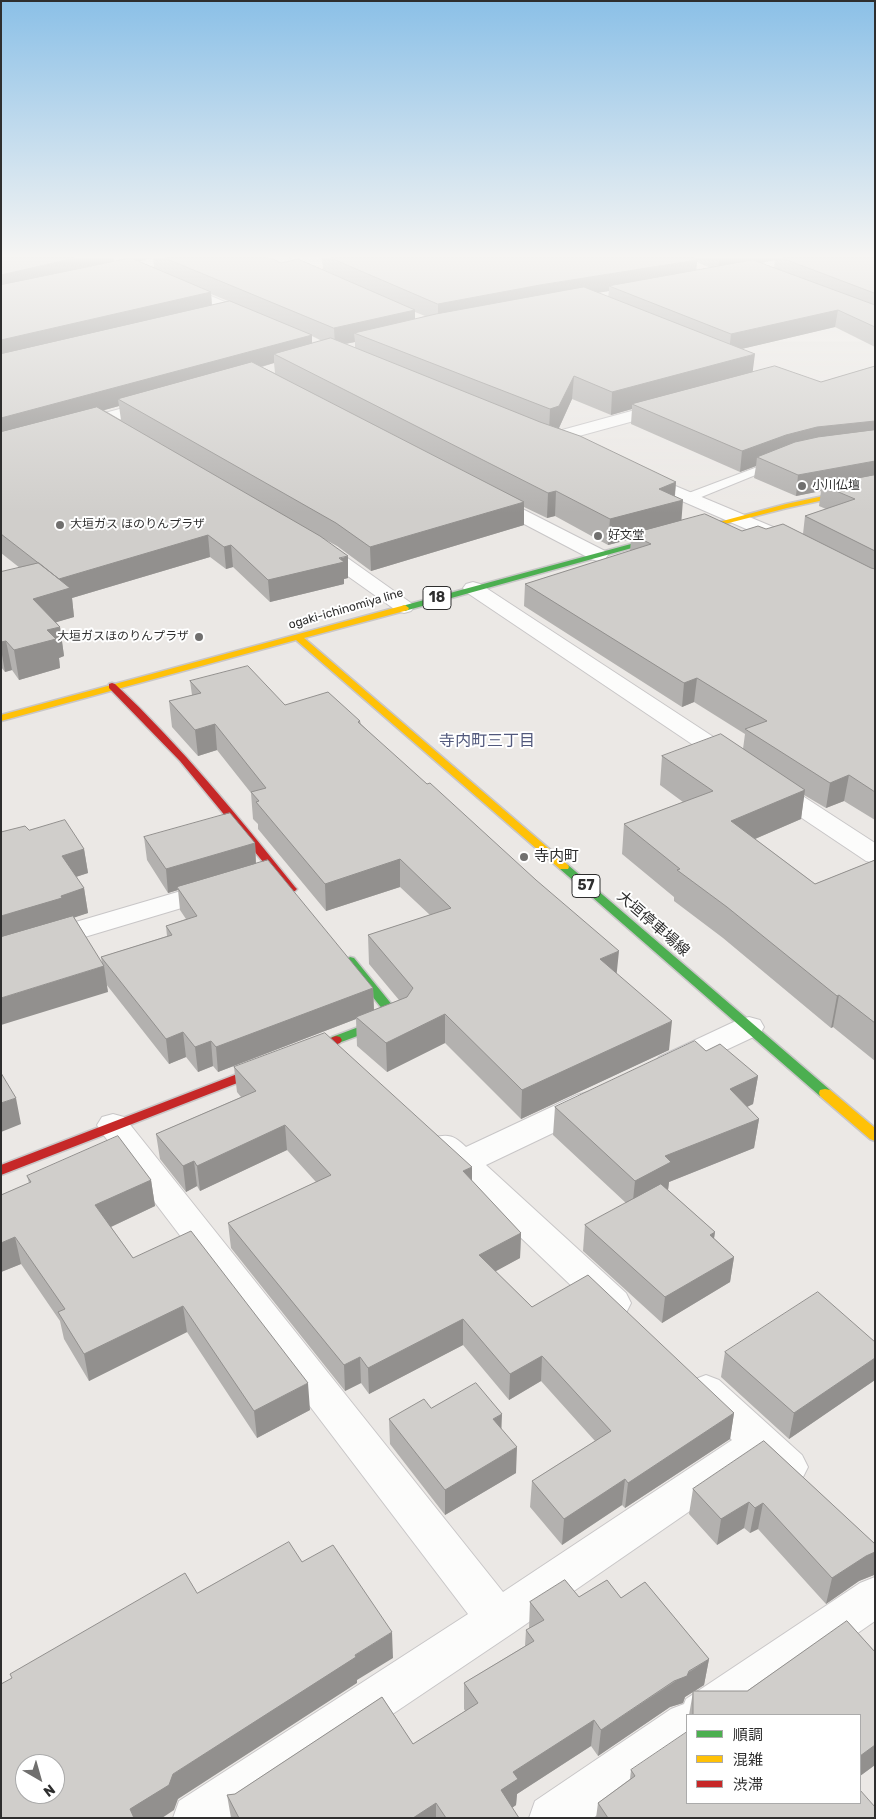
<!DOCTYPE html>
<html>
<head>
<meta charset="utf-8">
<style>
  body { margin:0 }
  #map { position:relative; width:876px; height:1819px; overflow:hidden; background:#ebe8e5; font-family:Rubik,"Noto Sans JP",sans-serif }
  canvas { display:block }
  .frame { position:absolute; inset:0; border:2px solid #2e2e2e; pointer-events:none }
  .legend { position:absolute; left:686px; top:1714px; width:175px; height:90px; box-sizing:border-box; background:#fff; border:1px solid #ababab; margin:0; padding:6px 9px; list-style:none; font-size:15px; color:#2e2e2e }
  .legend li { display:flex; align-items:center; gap:10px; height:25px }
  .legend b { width:25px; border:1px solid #ababab }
  .north { position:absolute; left:15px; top:1754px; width:50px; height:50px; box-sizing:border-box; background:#fff; border:1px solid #ababab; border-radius:50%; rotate:142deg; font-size:14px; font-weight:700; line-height:20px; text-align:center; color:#2e2e2e }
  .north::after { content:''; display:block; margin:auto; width:18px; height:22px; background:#706f6e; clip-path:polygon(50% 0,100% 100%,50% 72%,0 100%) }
</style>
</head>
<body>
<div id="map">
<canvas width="876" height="1819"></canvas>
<div class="frame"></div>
<ul class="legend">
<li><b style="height:6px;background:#4caf50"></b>順調</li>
<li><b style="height:6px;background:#ffc107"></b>混雑</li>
<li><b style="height:6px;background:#c62828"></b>渋滞</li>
</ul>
<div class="north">N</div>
</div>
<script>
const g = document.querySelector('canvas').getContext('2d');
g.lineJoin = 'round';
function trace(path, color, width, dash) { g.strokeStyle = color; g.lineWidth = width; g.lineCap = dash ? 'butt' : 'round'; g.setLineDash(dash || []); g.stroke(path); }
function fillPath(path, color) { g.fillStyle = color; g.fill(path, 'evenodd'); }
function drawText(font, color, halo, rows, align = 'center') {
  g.font = font + ' Rubik,"Noto Sans JP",sans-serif'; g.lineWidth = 4; g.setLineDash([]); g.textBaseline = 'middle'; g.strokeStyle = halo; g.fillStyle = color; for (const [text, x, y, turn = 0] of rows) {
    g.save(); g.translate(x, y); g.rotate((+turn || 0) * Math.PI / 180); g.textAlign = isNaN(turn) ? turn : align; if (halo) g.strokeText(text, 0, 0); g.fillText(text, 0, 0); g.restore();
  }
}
const lane = new Path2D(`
  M776,460L782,463L780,465L694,500L690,501L684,497L686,494Z`);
const street = new Path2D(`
  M104,258H123L255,315L257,318L255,321H245L106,261Z
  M269,258H288L323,273L325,276L323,279H313L271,261Z
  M157,399L163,400L165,404L163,408L77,431L71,430L68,426L71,422Z
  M668,401L674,402L676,406L674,410L546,445L540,444L537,440L540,436Z
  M642,472L797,537L800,541L797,545L790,547L783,545L636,481L633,477L636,473Z
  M491,493L605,551L608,555L605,559L598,561L591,559L484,503L482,499L484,495Z
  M318,540L325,542L411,603L414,607L411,611L404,613L397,611L311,550L308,546L311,542Z
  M473,582L480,584L744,757L747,762L744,767L735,769L726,767L466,592L463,588L466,584Z
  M772,780L781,782L875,843V863L866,861L763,792L760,787L763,782Z
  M215,881L225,883L229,889L225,895L1,962V944Z
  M749,1017L760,1020L764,1027L760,1034L681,1071L670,1074L659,1071L655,1064L659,1057L738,1020Z
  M588,1092L599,1095L604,1103L599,1111L486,1165L626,1293L631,1303L626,1313L613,1317L600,1313L433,1154L429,1146L433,1138C448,1133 455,1136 466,1147L577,1095Z
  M113,1114L124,1117L503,1592L732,1440L693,1402L687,1391L693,1380L706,1375L719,1380L802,1455L808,1467L802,1479C780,1487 774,1479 758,1464L513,1633L238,1818H173L179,1801L468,1614L102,1133L97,1125L102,1117Z
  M875,1577V1621L740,1715H687V1752L593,1818H529L535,1801L671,1709L684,1704L686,1699L860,1583Z`);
const fast = new Path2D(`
  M679,531L686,533L408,610L405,611L401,608L402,606Z
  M564,864L568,865L830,1090L831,1093L830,1096H820L560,869L559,867Z
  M350,957L354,958L402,1017L400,1020L336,1044L332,1043L330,1040L332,1037L388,1016L344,961Z`);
const slow = new Path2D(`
  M875,485V489L787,508L682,535L678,533L786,504Z
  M405,605L409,608L408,610L304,638L568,865L569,867L568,869H560L296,640L1,721V715Z
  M825,1089L830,1090L875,1128V1141L870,1139L820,1096L819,1093L820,1090Z`);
const jam = new Path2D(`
  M112,683L115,684C181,746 238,816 295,887L297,889L295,891H287L180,761L109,688V684Z
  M336,1036L340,1037L342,1040L340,1043L1,1175V1165Z`);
trace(lane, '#c8c6c7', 2);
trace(street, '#c8c6c7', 2);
trace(fast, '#c8c6c7', 3);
trace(slow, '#c8c6c7', 3);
trace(jam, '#c8c6c7', 3);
fillPath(lane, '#fcfcfb');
fillPath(street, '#fcfcfb');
fillPath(fast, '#4caf50');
fillPath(slow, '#ffc107');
fillPath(jam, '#c62828');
fillPath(new Path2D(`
  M1,258H114V262L129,259L128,258H152L138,262L154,268L153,258H271L281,263L323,270L322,258H875V347L835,327L741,349L753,372L821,382L875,366V820L844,801L826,808L804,795L801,819L755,839L815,884L875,860V1061L833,1027L831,1028L723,938L674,901V897L622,854L624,824L683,802L660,785L662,756L743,749L745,734L694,702L682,707L524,606L525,584L630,551L631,539L608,545L555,516L547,518L524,507V525L371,571L337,546L324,539L348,578L344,579V584L270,602L233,567L226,569L210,557L72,598L74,617L56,622L60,627L64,656L59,658L60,668L19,680L12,670L5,672L1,667V572L20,568L1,553ZM775,260L774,268L760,263ZM697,262L710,268L696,270ZM609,291L608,297L597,293ZM211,294L228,301L212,305ZM415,312L425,316L415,319ZM312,336L322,341L312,343ZM355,342V348L345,344ZM274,363L275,373L262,367ZM572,399L611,415L632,409L631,424L740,472L756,466L754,478L796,496L821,491L819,506L826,509L805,516L803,534L766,529L742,531L681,520L675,496L676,482L559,428ZM119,406L121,420L232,485L104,410Z
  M190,681L285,705L360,721L361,724L617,974L669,1050L521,1119L445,1043L387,1072L357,1046L356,1019L218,1072L213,1066L198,1072L186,1057L169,1064L106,984L108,992L29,830L84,849L88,873L76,877L84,888L88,913L74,917L102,964L101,957L167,936L166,926L186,919L180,910L178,890L168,893L147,860L144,837L255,843L256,863L373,988L374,1010L399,1000L369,964L368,935L430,915L400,887L326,911L258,829V824L253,819L251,793L217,750L198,756L172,727L169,701L192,695Z
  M706,1051L758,1076L753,1104L747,1107L759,1119L754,1148L669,1182L668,1190L715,1232L714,1238L734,1257L730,1282L662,1323L583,1251L585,1225L626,1203L553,1135L555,1107Z
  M234,1067L472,1181L521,1233L520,1258L495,1271L532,1307L734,1413L730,1439L625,1508L622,1505L562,1545L530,1507L532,1481L595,1441L541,1381L509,1400L463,1345L369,1394L361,1383L345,1391L231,1248L228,1223L316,1182L287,1150L200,1191L197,1186L186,1192L160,1159L156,1134L241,1097L237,1092Z
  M27,1176L151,1180L155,1206L111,1227L133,1258L310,1410L257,1438L187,1332L89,1381L64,1339L60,1321L21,1264L1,1272V1195L29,1183Z
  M875,1342V1380L789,1439L721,1377L725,1352Z
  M431,1408L516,1473L445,1515L390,1444L389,1419Z
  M764,1441L875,1544V1573L874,1575L859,1581L826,1604L758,1529L750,1533L744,1528L717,1545L689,1514L693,1489Z
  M565,1580L579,1597L607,1580L621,1598L645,1582L709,1659L704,1685L695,1691H747L847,1621L875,1652V1765L860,1776V1715H689L693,1692L685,1697L683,1703L670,1707L598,1756L591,1746L517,1794L516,1805L512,1808L519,1818H231L227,1795L235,1794L382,1697L413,1744L465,1711L464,1709V1683L525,1646L526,1630L529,1629L530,1602Z
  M631,1770L875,1818H596L598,1803L630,1779Z`), '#b3b1af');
fillPath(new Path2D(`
  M75,258H114L115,266L1,293V275Z
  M136,258H152L136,262Z
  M719,258H775V260L718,271Z
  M697,260L696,276L609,286V291L540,302L438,322V304L540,285Z
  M211,292L212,309L1,359V340Z
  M415,310V327L354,333L355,342L335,346L334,328Z
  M838,310L835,327L729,352L731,334Z
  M312,335V353L274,354V363L127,404L118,399L119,406L1,439V418Z
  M755,354L752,377L632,404V409L611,415L612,392Z
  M574,376L572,399L558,430L549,432L550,409Z
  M875,421V441L757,457L756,466L740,472L742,451L786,435L817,427Z
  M875,461V481L822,485L821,491L796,496L798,475Z
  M676,482L674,502L683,500L681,526L631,534V539L608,545L610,519L659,489Z
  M556,491L555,516L547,518L548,493Z
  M524,502V525L371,571L370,547Z
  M208,535L210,557L72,598L74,617L37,628L33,599L59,579Z
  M231,545L233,567L226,569L224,547Z
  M348,556V578L344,579V584L270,602L268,580Z
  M60,627L64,656L59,658L60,668L19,680L14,650L47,630Z
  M6,641L12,670L5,672L1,649V642Z
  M697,678L694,702L682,707L684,683Z
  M215,724L217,750L198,756L195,730Z
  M849,775L844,801L826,808L830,783Z
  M805,790L801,819L727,851L731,821Z
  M255,843L256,867L177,887L178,890L168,893L166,869Z
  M84,849L88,873L66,880L62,856Z
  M400,859V887L326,911L325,884Z
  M84,888L88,913L1,942V916Z
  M619,951L616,980L600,959Z
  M104,966L108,992L1,1025V998Z
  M373,988L374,1012L356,1017V1019L218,1072L216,1047Z
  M839,995L833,1027L831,1028L837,996Z
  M445,1014V1043L387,1072L386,1043Z
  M672,1021L669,1050L521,1119L522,1090Z
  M183,1032L186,1057L169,1064L166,1039Z
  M211,1041L213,1066L198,1072L195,1047Z
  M758,1076L753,1104L726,1117L730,1089Z
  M16,1098L21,1124L1,1132V1103Z
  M759,1119L754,1148L669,1182L668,1190L632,1210L635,1181L665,1156Z
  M285,1125L287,1150L200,1191L197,1166Z
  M194,1161L197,1186L186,1192L183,1166Z
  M472,1167V1192L463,1171Z
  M151,1180L155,1206L100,1232L95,1205Z
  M715,1232L711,1257L710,1235Z
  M521,1233L520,1258L478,1281L479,1255Z
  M15,1237L21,1264L1,1272V1243Z
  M734,1257L730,1282L662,1323L665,1297Z
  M183,1306L187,1332L89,1381L84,1354Z
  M463,1319V1345L369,1394L368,1368Z
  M542,1356L541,1381L509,1400L510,1374Z
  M360,1357L361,1383L345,1391L344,1365Z
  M875,1358V1380L789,1439L794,1413Z
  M308,1383L310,1410L257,1438L254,1411Z
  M734,1413L730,1439L625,1508L628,1483Z
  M502,1414L501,1440L493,1419Z
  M517,1447L516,1473L445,1515V1490Z
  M625,1479L622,1505L562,1545L564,1519Z
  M749,1502L744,1528L717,1545L721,1519Z
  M763,1503L758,1529L750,1533L755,1508Z
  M875,1552V1573L874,1575L859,1581L826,1604L832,1578L866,1556Z
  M392,1632L393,1658L357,1680V1683L178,1799L174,1810L162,1818H132L130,1809L173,1774L355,1655Z
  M709,1659L704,1685L685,1697L683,1703L670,1707L598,1756L601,1730Z
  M594,1720L591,1746L517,1794L516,1805L500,1816L501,1790L513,1772Z
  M875,1745V1765L860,1776V1756Z
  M436,1803V1818H413Z`), '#92908e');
const building = new Path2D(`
  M1,258H75L1,275Z
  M131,258L211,292L1,340V285Z
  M165,258H271L281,263L298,259L415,310L334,328Z
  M331,258H694L697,260L540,285L438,304Z
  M782,258H875V293Z
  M753,260L875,305V327L838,310L731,334L609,286Z
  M584,287L755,354L612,392L574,376L559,406L550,409L354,333L436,314Z
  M230,301L312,335L1,418V354Z
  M331,338L540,422L580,436L676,482L659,489L683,500L610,519L556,491L548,493L274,354Z
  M252,362L524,502L370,547L336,523L118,399Z
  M775,366L821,382L875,366V421L817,427L786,435L742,451L632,404Z
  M97,407L320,536L348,556L339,558L344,562L268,580L231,545L224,547L208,535L59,579L1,534V432Z
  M875,430V461L798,475L757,457L795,442L818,437Z
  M875,475V551L805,516L855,499L822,485Z
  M705,514L742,531L758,526L766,529L783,524L871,568L875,569V792L849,775L830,783L745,729L767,721L697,678L684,683L525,584L651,544L631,534Z
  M39,563L70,588L33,599L60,627L47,630L56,639L14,650L6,641L1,642V572Z
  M248,666L285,705L328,692L360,721L358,722L427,784L430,783L536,880L619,951L600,959L672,1021L522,1090L445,1014L386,1043L356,1017L407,997L413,988L368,935L451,908L400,859L325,884L256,802L259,801L251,792L266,788L215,724L195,730L169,701L201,693L190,681Z
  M721,734L805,790L731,821L815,884L875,860V1023L839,995L837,996L727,907L677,870L680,869L624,824L713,791L662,756Z
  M230,813L255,843L166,869L144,837Z
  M65,820L84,849L62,856L84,888L61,896L62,898L1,916V832L25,826L29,830Z
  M268,860L373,988L216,1047L211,1041L195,1047L183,1032L166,1039L101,957L172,935L166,926L197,916L177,887Z
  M73,916L104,966L1,998V937Z
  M325,1033L472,1167L463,1171L521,1233L479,1255L532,1307L588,1275L734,1413L628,1483L625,1479L564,1519L532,1481L611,1431L542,1356L510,1374L463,1319L368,1368L360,1357L344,1365L228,1223L331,1175L285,1125L197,1166L194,1161L183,1166L156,1134L256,1091L234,1067Z
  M695,1041L706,1051L720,1044L758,1076L730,1089L759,1119L665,1156L671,1162L635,1181L555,1107Z
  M1,1073L16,1098L1,1103Z
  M118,1136L151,1180L95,1205L133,1258L191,1231L308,1383L254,1411L183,1306L84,1354L58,1312L65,1309L15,1237L1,1243V1195L31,1182L27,1176Z
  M661,1184L715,1232L710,1235L734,1257L665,1297L585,1225Z
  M818,1292L875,1342V1358L794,1413L725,1352Z
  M476,1383L502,1414L493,1419L517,1447L445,1490L389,1419L424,1399L431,1408Z
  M764,1441L875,1544V1552L866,1556L832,1578L763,1503L755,1508L749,1502L721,1519L693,1489Z
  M289,1542L302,1562L333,1545L392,1632L355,1655L356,1657L173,1774L169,1785L130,1809L134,1818H1V1684L12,1678L10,1674L185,1573L197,1593ZM25,1764H55V1794H25Z
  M565,1580L579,1597L607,1580L621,1598L645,1582L709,1659L689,1671L687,1676L674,1681L601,1730L594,1720L513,1772L518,1779L501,1790L519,1818H446L436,1803L413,1818H239L227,1795L235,1794L382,1697L413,1744L478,1703L464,1683L534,1641L526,1630L544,1620L530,1602Z
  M847,1621L875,1652V1745L860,1756V1715H693V1691H747Z
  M687,1732V1803H860V1790L875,1807V1818H608L598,1803L635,1776L631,1770Z`);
fillPath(building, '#d0cecb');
trace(building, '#92908e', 1);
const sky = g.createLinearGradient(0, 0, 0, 513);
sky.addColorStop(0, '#8bc0e7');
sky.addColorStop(0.5, '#f6f5f3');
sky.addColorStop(1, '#f6f5f300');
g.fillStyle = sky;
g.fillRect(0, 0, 876, 513);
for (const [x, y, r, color] of [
  [802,486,5,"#706f6e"],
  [60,525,5,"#706f6e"],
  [598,536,5,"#706f6e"],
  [199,637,5,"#706f6e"],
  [524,857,5,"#706f6e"]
]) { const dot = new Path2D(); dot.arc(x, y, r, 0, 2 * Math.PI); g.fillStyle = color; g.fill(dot); trace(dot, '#fff', 2); }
drawText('12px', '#2e2e2e', '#fff', [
  ["小川仏壇",812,486],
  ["大垣ガス ほのりんプラザ",70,525],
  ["好文堂",608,536],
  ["大垣ガスほのりんプラザ",189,637,"right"]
], 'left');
drawText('12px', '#2e2e2e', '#fff', [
  ["ogaki-ichinomiya line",346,609,-16]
]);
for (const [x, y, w] of [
  [437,598,28],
  [586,886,28]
]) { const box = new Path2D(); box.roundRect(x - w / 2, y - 11.5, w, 23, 4); g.fillStyle = '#fff'; g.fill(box); trace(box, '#2e2e2e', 1); }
drawText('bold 14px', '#2e2e2e', null, [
  ["18",437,598],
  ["57",586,886]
]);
drawText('15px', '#2e2e2e', '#fff', [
  ["寺内町",534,857]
], 'left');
drawText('15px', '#2e2e2e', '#fff', [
  ["大垣停車場線",653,924,41]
]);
drawText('16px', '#51587c', '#fff', [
  ["寺内町三丁目",487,741]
]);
</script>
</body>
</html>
